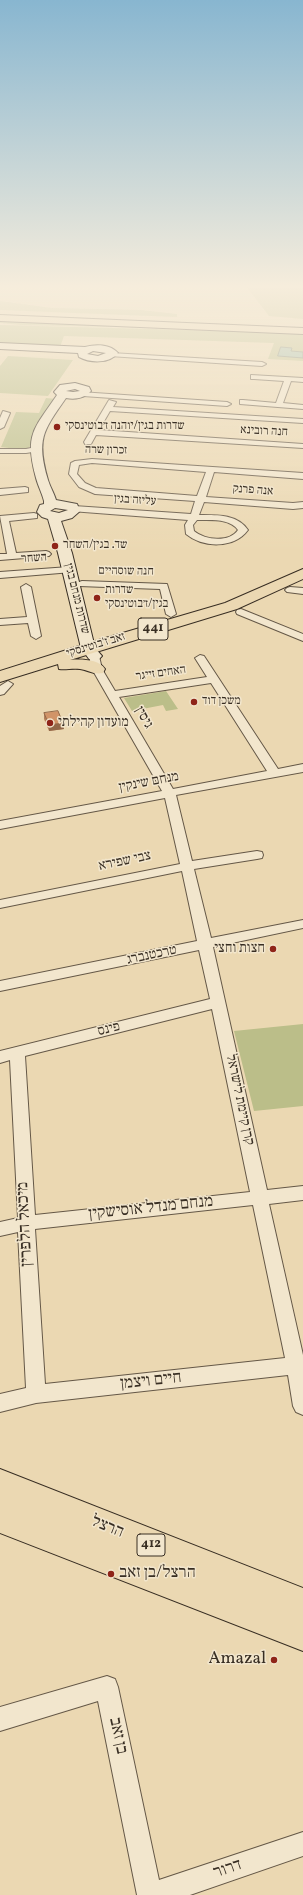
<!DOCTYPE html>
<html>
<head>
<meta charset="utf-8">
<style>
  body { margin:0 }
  canvas { display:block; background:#ebd8b2 }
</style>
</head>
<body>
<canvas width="303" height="1895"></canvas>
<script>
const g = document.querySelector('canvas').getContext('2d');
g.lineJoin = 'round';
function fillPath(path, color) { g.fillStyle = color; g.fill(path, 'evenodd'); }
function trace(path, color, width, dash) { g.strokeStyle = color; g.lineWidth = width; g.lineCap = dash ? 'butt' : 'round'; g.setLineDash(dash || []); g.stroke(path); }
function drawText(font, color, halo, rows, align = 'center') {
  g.font = font + ' Vollkorn,"Frank Ruhl Libre",serif'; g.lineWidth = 3; g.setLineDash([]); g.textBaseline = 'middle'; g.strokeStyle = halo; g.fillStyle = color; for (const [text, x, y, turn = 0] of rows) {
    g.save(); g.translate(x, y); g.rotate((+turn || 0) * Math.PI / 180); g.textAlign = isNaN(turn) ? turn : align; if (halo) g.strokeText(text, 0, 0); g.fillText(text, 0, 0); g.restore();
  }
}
fillPath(new Path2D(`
  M246,286H303V319L269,316Z
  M0,301L52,308L141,310L177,314V317L0,310Z
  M0,320L203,329L22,325L0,323Z
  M0,325L303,333V361L268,359L274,343L64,336L60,347L0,345Z
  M8,356L73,360L48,396L0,393V366Z
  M46,398L56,399L36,424L34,444L25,450L1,447L16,412L39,413Z
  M166,691L178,709L166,711L163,705L132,711L124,698Z
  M303,1024V1106L254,1111L234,1031Z`), '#bbbe89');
const water = new Path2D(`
  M281,347L292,348L291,351L303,352V358L278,356Z`);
fillPath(water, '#98baab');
trace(water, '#728275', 1);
const street = new Path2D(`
  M111,353L262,362L266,364L262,366L109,356V354Z
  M251,375L303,378V382L291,381L283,403L303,405V409L240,404V400H243L276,403L284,381L254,379H251Z
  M80,392L227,402L231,404L227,406L83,396H80Z
  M109,400L116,402L113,407L303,419V423L110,411L99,430L303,444V448L96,435L91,444H85L84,442Z
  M3,411L10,413L4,427L0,429V418Z
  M36,447H39V451L26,453H0V449H26Z
  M92,459L303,473V479L214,472L206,497L293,503L303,502V508L293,509L204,502L199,515C217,515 237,514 248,530C234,549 203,548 186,534L185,525L188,520L71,511V507L74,506L191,514L195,501L95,494L79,487L69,474L71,463L75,461ZM92,463L206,472L197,496L96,488L85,483L77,474L79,465ZM197,520C210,520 230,518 238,530C229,543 205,540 194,531L193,525Z
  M25,487L28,488V492L0,495V489Z
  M34,513L37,514V518L9,521L16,553L46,551L49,552L51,554L49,556L0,560V554H7L0,516Z
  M69,567L72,568L74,570L72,572L0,578V572Z
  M82,581L167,584L176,614L171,617L166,614L160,589L79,586L77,584L79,582Z
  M26,584L31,587L41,636L36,639L31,636L28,623L0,625V619L27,617L21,587Z
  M290,587L303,588V594L287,592L285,590L287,588Z
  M241,609L303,634V641L237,614L236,612L237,610Z
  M94,653L99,656L102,669L115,691L207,677L195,658L200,655L204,656L278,769L303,764V772L176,795L192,861L257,851L262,852L263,855L262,858L257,859L194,869L211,938L303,920V928L213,947L267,1190L303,1186V1200L269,1204L303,1355V1415L296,1412L293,1406L288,1375L36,1403L0,1412V1394L26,1388L18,1232L0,1236V1222L18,1218L10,1060L0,1063V1051L210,999L199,950L0,991V981L197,941L182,871L0,908V900L180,864L165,798L0,829V821L162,791L92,669L89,656ZM211,683L267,771L173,789L119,697ZM212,1009L250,1192L35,1215L25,1056ZM253,1205L285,1358L45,1384L35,1229Z
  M8,681L13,684L4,694L0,695V686Z
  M107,1676L115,1679L118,1687L159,1880L303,1832V1856L190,1895H137L98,1701L0,1731V1707Z`);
const secondary = new Path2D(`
  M0,343L85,347C96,344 110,344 118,353C109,364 90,363 79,357L78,353L0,349ZM93,351L106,353L98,356L87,354Z
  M75,383L89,387L91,391C85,398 75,400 66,398C43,431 36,439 48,480C50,487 54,493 56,500L77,504L80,511L72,518L61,521L72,553L95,648L102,656L99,659H89L81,648L58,553L48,519L42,517L37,512L40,505L44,504V501C42,493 38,486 36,478C24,434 34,429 57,395L54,392L60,385ZM75,389L80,391L73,392L66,391ZM55,508L68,510L59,513L50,511Z`);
const primary = new Path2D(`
  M303,569V579L237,609L70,660C80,659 99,659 105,669L103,673C94,675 88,670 80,669C72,668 66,670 59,669L58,664L0,682V671L92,642L225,603Z
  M0,1469L303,1588V1651L0,1533V1501L6,1503L0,1501Z`);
const highway = new Path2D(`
  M0,315L303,328V334L0,321Z`);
trace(street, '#655847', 2);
trace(secondary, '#382e23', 2);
trace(primary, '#382e23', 2);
trace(highway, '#382e23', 2);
fillPath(street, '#f2e6cd');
fillPath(secondary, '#f2e6cd');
fillPath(primary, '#ebd8b2');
fillPath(highway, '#ebd8b2');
fillPath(new Path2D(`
  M44,713L64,729L49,731L44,719Z`), '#b47f59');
fillPath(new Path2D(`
  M63,723L64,729L49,731V725Z`), '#926849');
const building = new Path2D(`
  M58,711L63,723L49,725L44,713Z`);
fillPath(building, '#d19468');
trace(building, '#926849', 1);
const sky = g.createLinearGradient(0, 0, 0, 551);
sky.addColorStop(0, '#88b6d0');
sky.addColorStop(0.52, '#f6eddc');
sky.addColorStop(1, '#f6eddc00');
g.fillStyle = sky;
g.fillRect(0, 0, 303, 551);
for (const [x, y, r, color] of [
  [57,427,4,"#8f2418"],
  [55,546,4,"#8f2418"],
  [97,598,4,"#8f2418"],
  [194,702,4,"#8f2418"],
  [50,723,4,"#8f2418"],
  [273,949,4,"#8f2418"],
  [111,1574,4,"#8f2418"],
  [274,1660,4,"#8f2418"]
]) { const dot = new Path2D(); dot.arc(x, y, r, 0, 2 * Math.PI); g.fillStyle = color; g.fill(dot); trace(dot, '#f2e6cd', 1.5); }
drawText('12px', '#382e23', '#f2e6cd', [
  ["שדרות בגין/יוהנה ז׳בוטינסקי",65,427],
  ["שד. בגין/השחר",63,546],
  ["שדרות",105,591],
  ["בגין/ז׳בוטינסקי",105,605],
  ["משכן דוד",202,702]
], 'left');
drawText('12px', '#382e23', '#f2e6cd', [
  ["חנה רובינא",264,432,3],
  ["זכרון שרה",106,451,1],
  ["אנה פרנק",253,491,4],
  ["עליזה בגין",135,501,4],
  ["השחר",34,559,-4],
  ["חנה שוסהיים",126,572,1],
  ["שדרות מנחם בגין",76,599,76],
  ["זאב ז'בוטינסקי",96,646,-17],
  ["האחים זייגר",161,674,-8]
]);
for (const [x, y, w] of [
  [153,629,30],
  [151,1545,28]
]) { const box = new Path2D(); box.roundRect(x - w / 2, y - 11, w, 22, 3); g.fillStyle = '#f2e6cd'; g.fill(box); trace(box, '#382e23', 1); }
drawText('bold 13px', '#382e23', null, [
  ["441",153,629],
  ["412",151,1545]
]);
drawText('14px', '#382e23', '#f2e6cd', [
  ["גיסין",143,718,60],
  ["מנחם שינקין",149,783,-11],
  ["צבי שפירא",125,862,-12],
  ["טרכטנברג",152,956,-12],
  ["פינס",109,1030,-14],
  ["קרן קיימת לישראל",239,1100,78]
]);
drawText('14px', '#382e23', '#f2e6cd', [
  ["מועדון קהילתי",58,723],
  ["חצות וחצי",265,949,"right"]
], 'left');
drawText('17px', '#382e23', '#f2e6cd', [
  ["מנחם מנדל אוסישקין",151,1209,-6],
  ["מיכאל הלפרין",26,1224,-93],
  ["חיים ויצמן",151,1382,-6],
  ["הרצל",107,1528,22],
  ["בן זאב",117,1736,78],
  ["דרור",228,1870,-19]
]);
drawText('17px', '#382e23', '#f2e6cd', [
  ["הרצל/בן זאב",119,1574],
  ["Amazal",266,1660,"right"]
], 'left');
</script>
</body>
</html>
